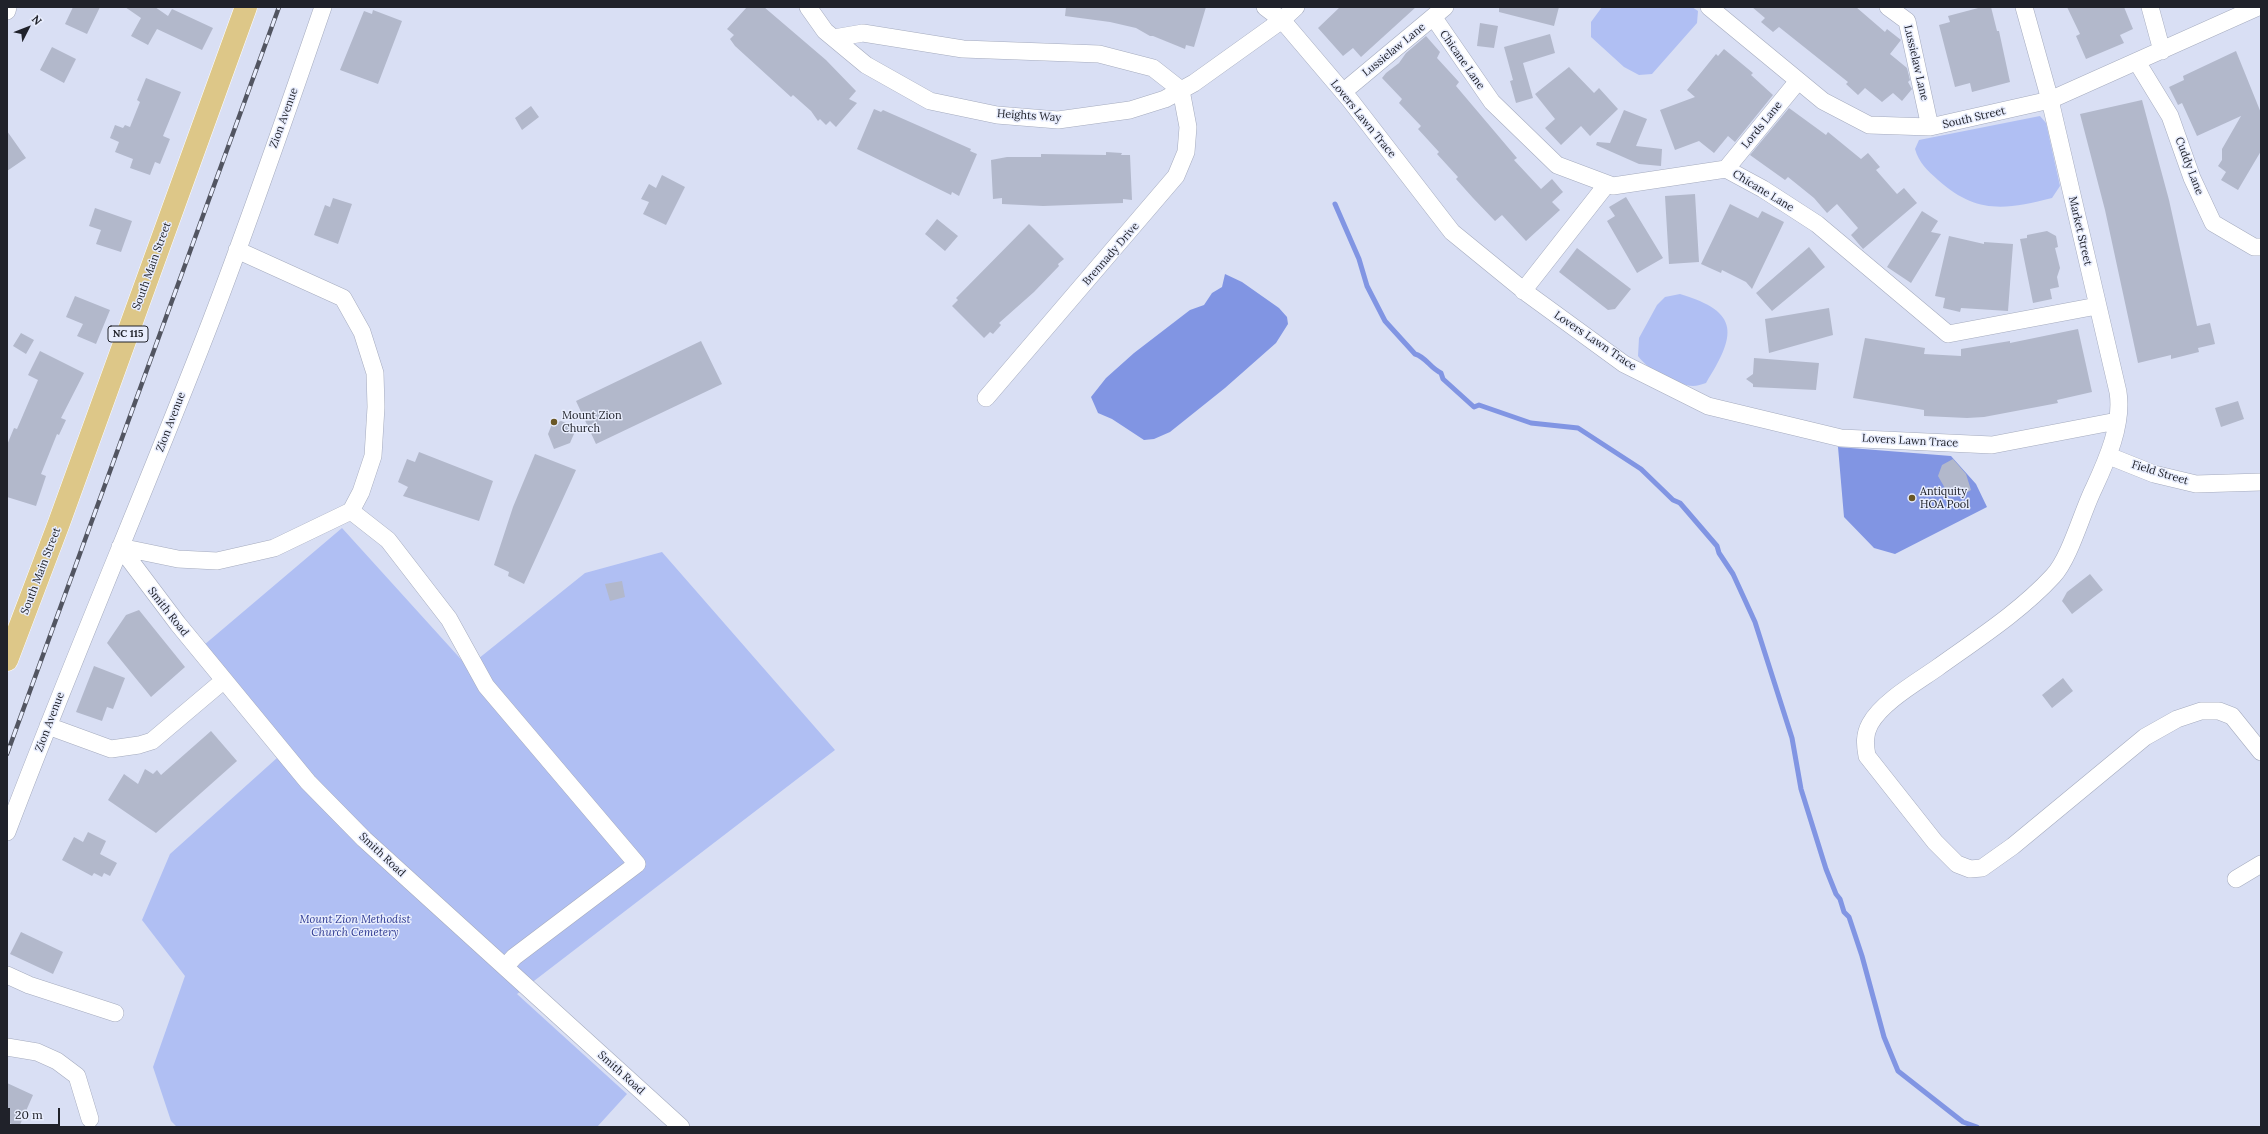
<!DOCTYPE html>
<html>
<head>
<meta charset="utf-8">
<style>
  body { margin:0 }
  #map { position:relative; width:2268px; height:1134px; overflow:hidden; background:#d9dff4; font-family:Lora,serif }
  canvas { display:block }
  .frame { position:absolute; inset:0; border:8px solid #20222a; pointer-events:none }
  .north { position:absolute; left:8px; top:8px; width:40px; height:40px; -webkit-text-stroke:3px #e8edfd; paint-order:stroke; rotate:48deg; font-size:11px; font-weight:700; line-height:16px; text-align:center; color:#20222a }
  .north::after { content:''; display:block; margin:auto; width:14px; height:18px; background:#20222a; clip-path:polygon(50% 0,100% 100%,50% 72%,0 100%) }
  .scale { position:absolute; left:8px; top:1108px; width:52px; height:18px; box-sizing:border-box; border:2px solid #20222a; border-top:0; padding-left:5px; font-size:12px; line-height:14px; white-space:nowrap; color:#20222a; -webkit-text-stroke:3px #e8edfd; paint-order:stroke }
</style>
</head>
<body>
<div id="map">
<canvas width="2268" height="1134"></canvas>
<div class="frame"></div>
<div class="north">N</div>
<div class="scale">20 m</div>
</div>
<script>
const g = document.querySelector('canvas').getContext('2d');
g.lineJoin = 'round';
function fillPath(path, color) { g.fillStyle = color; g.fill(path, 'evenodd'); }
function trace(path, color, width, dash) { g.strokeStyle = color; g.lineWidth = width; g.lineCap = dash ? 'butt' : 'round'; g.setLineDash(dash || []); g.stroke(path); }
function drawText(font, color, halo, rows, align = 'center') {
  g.font = font + ' Lora,serif'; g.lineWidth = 3; g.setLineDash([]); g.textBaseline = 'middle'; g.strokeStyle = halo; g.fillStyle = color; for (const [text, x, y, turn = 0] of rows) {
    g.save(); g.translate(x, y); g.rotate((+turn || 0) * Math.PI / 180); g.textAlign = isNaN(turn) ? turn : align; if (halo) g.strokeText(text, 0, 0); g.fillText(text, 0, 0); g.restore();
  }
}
fillPath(new Path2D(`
  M1602,7H1692L1698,11L1697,23L1652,74L1639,75L1624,67L1591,37V22Z
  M2040,116L2046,123L2060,186L2052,198C2005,210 1976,214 1938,180C1927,170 1919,163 1915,149L1919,140Z
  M1680,294C1741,312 1736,335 1706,383C1702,384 1697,386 1693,386C1676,385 1648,370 1638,356L1639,338L1657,305L1665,297Z
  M342,528L468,667L585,573L662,552L835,750L517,994L627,1094L597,1127H177L171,1121L153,1067L185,976L142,920L170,854L287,749L204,645Z`), '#b0bff3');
fillPath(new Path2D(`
  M1225,274L1242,282L1279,308L1287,317L1288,324L1276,343L1225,388L1170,432L1154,439L1144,440L1112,419L1098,413L1091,397L1106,378L1134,353L1190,310L1204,305L1212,293L1222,287Z
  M1838,447L1951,456L1976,484L1987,507L1895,554L1874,548L1844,517Z`), '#8195e3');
trace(new Path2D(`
  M1335,204L1359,259L1367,286L1385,321L1415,354C1426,357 1430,368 1441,373L1443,379L1474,407L1479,405L1531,423L1578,428L1641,469L1673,500L1680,503L1717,546L1719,553L1733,574L1755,622L1792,738L1801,789L1826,869L1836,894L1840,899L1844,912L1849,917L1862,956L1884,1037L1898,1071L1963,1122L1977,1127`), '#8195e3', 5);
fillPath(new Path2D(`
  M73,7H100L87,34L65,24Z
  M125,7H155L168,16L172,9L213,28L202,50L157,29L148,45L131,36L141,18Z
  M747,7H764L826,60L856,91L849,99L857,103L836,127L830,121L826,125L820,119L818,121L811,111L793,95L791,97L735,46L730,39L734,35L727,29Z
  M1066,7H1206L1194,47L1186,45L1185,49L1153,36H1150L1136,28L1110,22L1065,16Z
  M1340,7H1416L1361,57L1353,48L1343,56L1318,28Z
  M1499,7H1559L1554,26L1499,12Z
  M1752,7H1856L1885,32L1887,29L1901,40L1890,54L1907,68L1910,80L1908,82L1912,89L1902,101L1893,93L1882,102L1865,88L1858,95L1846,84L1848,82L1779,27L1773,32L1761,22L1765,18Z
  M1982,7H1991L1997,31H1999L2010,82L1972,92L1970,83L1955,87L1939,25L1950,22L1948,16Z
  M2067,7H2124L2133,29L2120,35L2124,43L2086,59L2076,36L2080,34Z
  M373,10L402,21L378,84L340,70L364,11L372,14Z
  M1480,23L1498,26L1494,48L1477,46Z
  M1550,34L1555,53L1523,63L1533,98L1516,103L1510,81L1513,80L1504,47Z
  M1426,36L1440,52L1437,58L1459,82L1456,86L1517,158L1514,160L1541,189L1552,179L1563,192L1552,202L1560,210L1526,241L1502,215L1495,221L1473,198L1456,179L1458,177L1437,154L1439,152L1418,129L1421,126L1399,103L1402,99L1382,78L1386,73L1399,63L1406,53Z
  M52,47L76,59L64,83L40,70Z
  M1724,49L1753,73L1751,75L1773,95L1735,142L1728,136L1714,153L1699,141L1675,150L1660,110L1695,97L1687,90L1716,54L1718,56Z
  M2236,51L2261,113V151L2238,190L2221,180L2226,172L2218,166L2222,160V149L2241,116L2197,136L2182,103L2178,105L2169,87L2184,80L2183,76Z
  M1569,67L1594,93L1599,88L1618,109L1590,136L1581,126L1561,145L1545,128L1555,119L1535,94Z
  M146,78L181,92L163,136L170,139L160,164L155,162L150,175L130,168L133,159L115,152L119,142L110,138L115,125L123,128L125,125L130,127L140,102L137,100Z
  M2142,100L2169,200L2197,326L2210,323L2215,344L2198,348L2199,352L2171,359V355L2138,363L2105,210L2080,114Z
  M531,106L539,117L522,130L515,118Z
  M1789,108L1826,135L1828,132L1861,159L1868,153L1880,167L1876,170L1897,194L1904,188L1917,203L1863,249L1851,235L1858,228L1837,204L1827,213L1814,198L1788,177L1785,180L1750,155Z
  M874,109L881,112L883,110L917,125L971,149L970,151L977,154L959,196L952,192L951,195L857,149Z
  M1624,110L1647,119L1636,146L1662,149L1661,166L1639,164L1596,145L1597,142L1610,143Z
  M7,131L26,158L7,171Z
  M1106,152L1122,153L1121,155H1130L1132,200L1123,199V203L1043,206L1002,204V198L993,199L991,160L1007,157H1041V154L1106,155Z
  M662,175L685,187L666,225L643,214L649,202L641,199L649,184L656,188Z
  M1695,194L1699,262L1669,264L1665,196Z
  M1626,197L1663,258L1637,273L1607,221L1615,216L1609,207Z
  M333,198L352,204L338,244L314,235L325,205L330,207Z
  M1730,204L1758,218L1762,211L1784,222L1752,289L1746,282L1722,270L1721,273L1701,264Z
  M95,208L132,221L121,252L96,244L101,230L89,226Z
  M1922,211L1938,221L1931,232L1941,234L1911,283L1887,267Z
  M937,219L958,236L945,251L925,234Z
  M1029,224L1064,259L1058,264L1059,266L1034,292L999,323L1001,325L993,334L990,332L984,338L952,306L958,300L956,298Z
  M2047,231L2056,236L2058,247L2055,248L2060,268L2057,277L2059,287L2050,289L2052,299L2033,303L2020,239L2027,238V235Z
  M1949,236L1984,244V242L2013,244L2008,311L1961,308L1960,312L1943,308L1945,298L1935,296Z
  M1809,247L1825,267L1772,311L1756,293Z
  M1577,248L1631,289L1615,309L1608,310L1559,272Z
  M75,296L110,310L96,344L77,336L83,324L66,317Z
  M1829,308L1833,335L1769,353L1765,319Z
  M2078,329L2092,392L2057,400L2058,403L1984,417L1967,418L1924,416V410L1853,398L1865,338L1925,348L1924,354L1961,356V349L2010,341V343Z
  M21,333L34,340L26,354L13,346Z
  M701,341L722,384L596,444L576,401Z
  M40,351L84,373L61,418L66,420L59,435L57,434L41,474L46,476L36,506L7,497V445L14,428L17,429L38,380L28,375Z
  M1754,358L1819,363L1816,390L1753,387V384L1746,379L1753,374Z
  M2238,401L2244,419L2221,427L2215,408Z
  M561,421L577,427L570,443L554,449L548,434L552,424Z
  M419,452L493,481L479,521L403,496L408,487L398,482L407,459L415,462Z
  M535,454L576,470L524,584L508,576L509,572L494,565L513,507Z
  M1953,459L1966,474L1971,490L1960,496L1946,490L1938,476L1942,465Z
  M2090,574L2103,590L2072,614L2062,601L2067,592Z
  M622,581L625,597L610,601L605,584Z
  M139,610L185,667L151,697L107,643L126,615Z
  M94,666L125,678L113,709L107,707L102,721L76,712Z
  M2063,678L2073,691L2052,708L2042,695Z
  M211,731L237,761L156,833L108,800L124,774L138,784L145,769L153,774L157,770L161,775Z
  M88,832L106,841L100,854L117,863L110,876L104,873L102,877L94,873L92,876L62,860L74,837L83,842Z
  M21,932L63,952L53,974L10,954Z
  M7,1083L33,1095L19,1127L7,1122Z`), '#b2b8cb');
const minor = new Path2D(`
  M808,7L825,31L866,65L930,101L997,115L1058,120L1130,110L1165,99L1194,83L1282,20L1296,7
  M1265,7L1282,20L1350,100L1452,232L1528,294L1624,364L1708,406L1841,438L1992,445L2117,421
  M1709,7L1823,101L1869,125L1930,127L2050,100L2258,7
  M1888,7L1907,21L1930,127
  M2024,7L2050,100L2118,392C2123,424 2107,460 2094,488C2082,512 2070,558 2053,576C2021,611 1976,640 1937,668C1917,682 1882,702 1870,724C1864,735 1865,745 1867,756L1935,842L1957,864L1970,869L1982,868L2013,846L2145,737L2177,719L2201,711H2219L2232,716L2261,752
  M2150,7L2162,51
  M7,11L8,7
  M1434,18L1492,102L1557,165L1613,186L1726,169L1763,189L1817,224L1948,334L2097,306
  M834,38L863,33L963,49L1099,54L1153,68L1181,90L1188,127L1186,152L1176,176L986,398
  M2137,62L2170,116L2192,178L2213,223L2254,247H2261
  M1343,92L1445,7
  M1726,169L1798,81
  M1523,291L1607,184
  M2109,456L2154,474L2196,484L2261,482
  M351,511L388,540L449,619L486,686L637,864L514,957L505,967
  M120,547L178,624L308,782L364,839L681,1127
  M120,547L178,559L217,561L274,548L351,511L361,492L373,456L376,407L375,373L362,332L343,298L237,250
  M48,726L111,749L139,745L152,741L223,681
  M7,832C72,660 145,492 211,321C251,217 287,112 323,7
  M2236,879L2261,864
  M7,975L29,985L115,1013
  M7,1047L37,1052L57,1061L77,1076L90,1119`);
const major = new Path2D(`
  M7,660L59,523L246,7`);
trace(minor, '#a5abbe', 18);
trace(major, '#fff', 23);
trace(minor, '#fff', 17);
trace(major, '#ddc788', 22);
const rail = new Path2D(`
  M7,754L279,7`);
trace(rail, '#525561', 4.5);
trace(rail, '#e8edfd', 3, [9]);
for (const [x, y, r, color] of [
  [554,422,4,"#6a5725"],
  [1912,498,4,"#6a5725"]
]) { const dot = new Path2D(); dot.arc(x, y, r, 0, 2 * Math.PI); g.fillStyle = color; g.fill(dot); trace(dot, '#e8edfd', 1.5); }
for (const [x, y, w] of [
  [128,334,40]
]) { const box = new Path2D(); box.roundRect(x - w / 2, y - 8, w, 16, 3); g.fillStyle = '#e8edfd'; g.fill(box); trace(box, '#20222a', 1); }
drawText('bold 10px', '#20222a', null, [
  ["NC 115",128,334]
]);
drawText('11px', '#20222a', '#e8edfd', [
  ["Lussielaw Lane",1394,50,-39],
  ["Chicane Lane",1462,60,55],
  ["Lussielaw Lane",1916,63,77],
  ["Heights Way",1029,116,4],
  ["Zion Avenue",284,118,-70],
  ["South Street",1974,118,-13],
  ["Lovers Lawn Trace",1363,119,51],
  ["Lords Lane",1762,125,-51],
  ["Cuddy Lane",2189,166,69],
  ["Chicane Lane",1763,191,31],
  ["Market Street",2080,231,77],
  ["Brennady Drive",1111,254,-49],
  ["South Main Street",152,266,-70],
  ["Lovers Lawn Trace",1595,341,34],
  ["Zion Avenue",171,422,-69],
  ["Lovers Lawn Trace",1910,441,3],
  ["Field Street",2160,473,17],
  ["South Main Street",41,571,-69],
  ["Smith Road",168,612,52],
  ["Zion Avenue",50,722,-69],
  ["Smith Road",382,855,43],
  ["Smith Road",621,1073,42]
]);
drawText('11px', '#20222a', '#e8edfd', [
  ["Mount Zion",562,416],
  ["Church",562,429],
  ["Antiquity",1920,492],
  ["HOA Pool",1920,505]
], 'left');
drawText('italic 11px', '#2c3891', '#e8edfd', [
  ["Mount Zion Methodist",355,920],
  ["Church Cemetery",355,933]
]);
</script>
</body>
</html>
